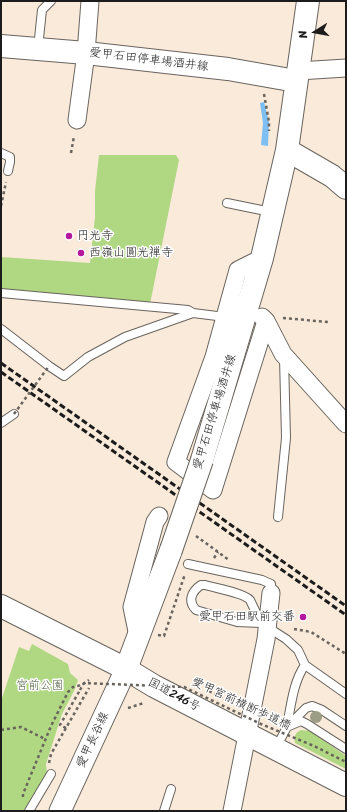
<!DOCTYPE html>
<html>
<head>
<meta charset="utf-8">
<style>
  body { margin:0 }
  #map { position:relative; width:347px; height:812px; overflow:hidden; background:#f9eada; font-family:Sriracha,sans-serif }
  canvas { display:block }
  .frame { position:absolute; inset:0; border:2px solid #1c1c1c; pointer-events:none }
  .north { position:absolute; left:295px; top:12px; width:40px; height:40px; -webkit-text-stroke:3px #fff; paint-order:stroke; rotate:259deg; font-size:11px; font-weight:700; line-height:16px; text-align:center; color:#1c1c1c }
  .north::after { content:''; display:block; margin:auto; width:14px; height:18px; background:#1c1c1c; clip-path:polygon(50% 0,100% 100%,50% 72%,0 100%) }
</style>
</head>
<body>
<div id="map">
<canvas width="347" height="812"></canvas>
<div class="frame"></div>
<div class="north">N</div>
</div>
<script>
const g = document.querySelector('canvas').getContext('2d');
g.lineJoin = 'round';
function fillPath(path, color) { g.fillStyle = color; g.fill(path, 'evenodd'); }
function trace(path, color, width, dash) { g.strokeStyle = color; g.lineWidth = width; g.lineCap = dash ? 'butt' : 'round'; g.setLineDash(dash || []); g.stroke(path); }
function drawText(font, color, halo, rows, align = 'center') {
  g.font = font + ' Sriracha,"Klee One",sans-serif'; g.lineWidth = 3; g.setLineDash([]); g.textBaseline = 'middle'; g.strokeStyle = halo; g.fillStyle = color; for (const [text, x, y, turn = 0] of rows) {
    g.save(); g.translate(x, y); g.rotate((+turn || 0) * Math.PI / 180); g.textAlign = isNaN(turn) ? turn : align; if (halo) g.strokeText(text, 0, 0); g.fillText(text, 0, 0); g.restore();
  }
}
fillPath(new Path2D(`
  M99,155H176L179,160L150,304L1,291V257L90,263L95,217V191Z
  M32,644L68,664L70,673L78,680L74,691L62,714L46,764L47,774L26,811H1V701L19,647L29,651Z
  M301,730L310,731L346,756V769L295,743C294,736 295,733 301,730Z`), '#b0d882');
fillPath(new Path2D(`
  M264,102L269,122L268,146L261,145L263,123L260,103Z`), '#7dbff2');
const service = new Path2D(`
  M38,48L42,10L51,1
  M1,153L10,157V162L8,171
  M227,203L271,212
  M1,293L188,310L193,313
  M1,329L49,366L64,376L88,357L125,337L193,313L225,317
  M1,423L14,414
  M278,517L286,438L284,358
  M188,564L262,580L271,584V593
  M261,623L250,600C244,593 215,588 205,585H201C192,591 187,601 196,610L237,622L261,623L286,639L298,650L305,665L346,694
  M287,726C291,706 293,682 305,665
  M289,726L301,721L307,724L346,749
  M276,748L287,727L306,708L312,706L322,710L346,726
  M29,811L51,774
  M164,811L171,789`);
const minor = new Path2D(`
  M298,71L346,68
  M77,120L86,53L90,1
  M262,258L238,270L225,317L214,357L176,462L213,490L266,321
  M262,317L266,321L283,354L346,424
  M138,636L132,607L155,522L159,516
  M232,811L266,639L271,593`);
const tertiary = new Path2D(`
  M60,811L126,669`);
const secondary = new Path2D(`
  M1,46L86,53L228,69L296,81
  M287,150L332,176L346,188
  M202,460L262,258L287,150L308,1
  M126,669L171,550`);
const trunk = new Path2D(`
  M1,606L126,669L154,686L346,785`);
trace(service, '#69645e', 10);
trace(minor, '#69645e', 19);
trace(tertiary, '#69645e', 23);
trace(secondary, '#69645e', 24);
trace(trunk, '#69645e', 24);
trace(new Path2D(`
  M264,94L269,122V131
  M71,153L74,136
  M1,206L6,182
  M283,318L328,322
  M196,536L229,560
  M214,558L218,552
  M294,629L311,632L346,654
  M158,635L164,636L185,574
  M209,691L237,705
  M128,708L144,703
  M66,728L60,725L80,690
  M1,730L21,727L45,739
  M49,763L51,754L89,688
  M23,797V794L51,726L68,692L73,687L82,685L89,680`), '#69645e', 2.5, [3, 3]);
trace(service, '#fff', 8);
trace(minor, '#fff', 17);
trace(tertiary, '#fff', 21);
trace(secondary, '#fff', 22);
trace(trunk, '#fff', 22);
trace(new Path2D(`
  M1,363L346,606
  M1,372L346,615`), '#1c1c1c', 3, [6, 3]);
const secondaryBridge = new Path2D(`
  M171,550L202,460`);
trace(secondaryBridge, '#69645e', 24, []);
trace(new Path2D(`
  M14,414L49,366
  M80,690L84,683L184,687L261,724L314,746L346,762`), '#69645e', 2.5, [3, 3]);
trace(secondaryBridge, '#fff', 22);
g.fillStyle = '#9c9d85';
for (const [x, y] of [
  [316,717]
]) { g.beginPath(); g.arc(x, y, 6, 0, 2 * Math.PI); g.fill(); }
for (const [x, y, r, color] of [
  [69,236,4,"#b5179e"],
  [81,253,4,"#b5179e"],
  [303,617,4,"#b5179e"]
]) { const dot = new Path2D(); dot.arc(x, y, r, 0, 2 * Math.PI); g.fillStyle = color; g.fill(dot); trace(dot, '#fff', 1.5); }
drawText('12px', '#1c1c1c', '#fff', [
  ["愛甲石田停車場酒井線",149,60,7],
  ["愛甲石田停車場酒井線",215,412,-73],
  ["国道246号",174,695,28],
  ["愛甲宮前横断歩道橋",241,704,25],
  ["愛甲長谷線",93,740,-65]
]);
drawText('12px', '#1c1c1c', '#fff', [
  ["円光寺",77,236],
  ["西嶺山圓光禅寺",89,253],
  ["愛甲石田駅前交番",295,617,"right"]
], 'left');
drawText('12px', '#505e40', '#fff', [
  ["宮前公園",40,686]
]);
</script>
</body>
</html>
